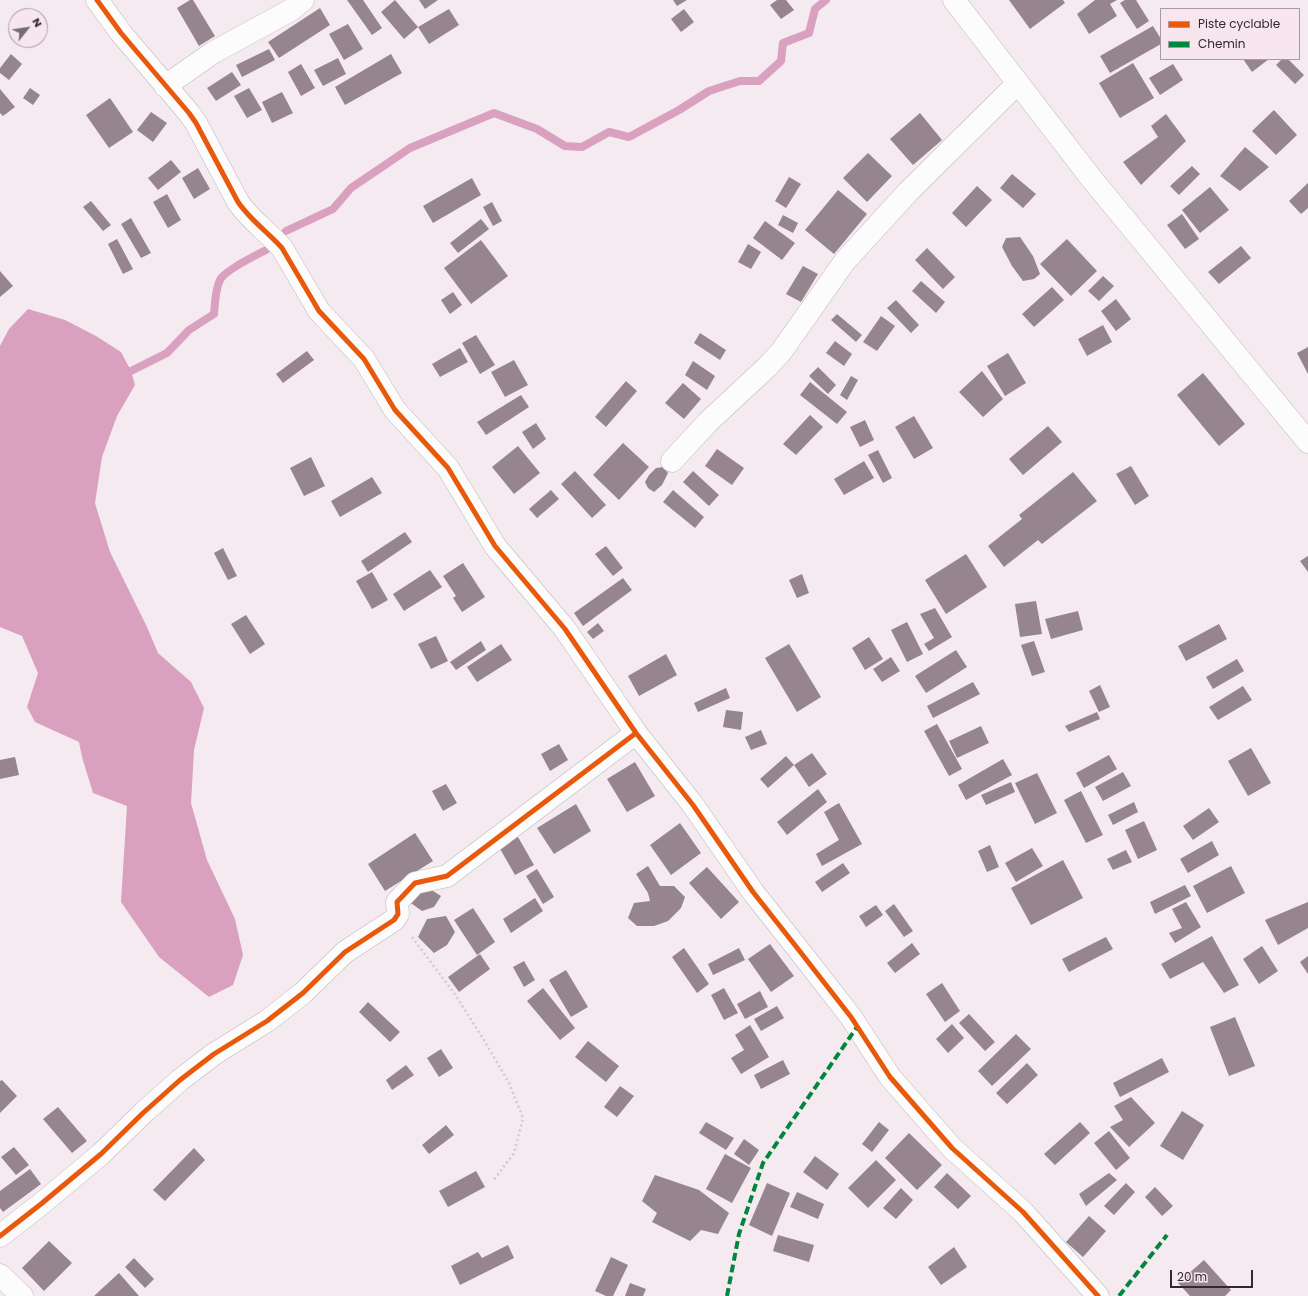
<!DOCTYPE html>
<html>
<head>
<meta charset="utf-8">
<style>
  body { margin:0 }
  #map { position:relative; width:1308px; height:1296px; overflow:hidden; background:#f4eaef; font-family:Poppins,sans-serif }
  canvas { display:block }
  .legend { position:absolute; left:1160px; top:8px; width:140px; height:52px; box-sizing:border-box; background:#f8e6ef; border:1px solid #a89aa1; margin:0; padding:5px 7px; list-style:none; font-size:12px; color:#30292d }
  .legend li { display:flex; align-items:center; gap:8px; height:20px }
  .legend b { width:20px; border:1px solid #a89aa1 }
  .north { position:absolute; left:8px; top:8px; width:40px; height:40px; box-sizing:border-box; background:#f8e6ef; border:1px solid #a89aa1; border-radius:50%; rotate:60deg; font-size:11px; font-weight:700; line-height:16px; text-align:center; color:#30292d }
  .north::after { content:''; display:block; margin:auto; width:14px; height:18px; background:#756d71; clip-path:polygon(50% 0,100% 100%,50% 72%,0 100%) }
  .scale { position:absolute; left:1170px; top:1270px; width:83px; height:18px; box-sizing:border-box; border:2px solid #30292d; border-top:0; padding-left:5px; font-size:12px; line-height:14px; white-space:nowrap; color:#30292d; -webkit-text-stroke:3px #f8e6ef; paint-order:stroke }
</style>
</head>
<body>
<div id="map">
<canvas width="1308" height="1296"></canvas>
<ul class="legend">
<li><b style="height:5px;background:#e8590c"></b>Piste cyclable</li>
<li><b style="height:5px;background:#00873e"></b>Chemin</li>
</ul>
<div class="north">N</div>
<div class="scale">20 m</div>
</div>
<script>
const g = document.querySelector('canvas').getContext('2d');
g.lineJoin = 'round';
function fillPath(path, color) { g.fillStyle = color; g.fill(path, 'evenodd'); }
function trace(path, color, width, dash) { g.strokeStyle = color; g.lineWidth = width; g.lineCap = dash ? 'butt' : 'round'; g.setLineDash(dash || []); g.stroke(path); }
fillPath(new Path2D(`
  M28,309L65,320L96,336L121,352L131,371L135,385L117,416L102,457L95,503L110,552L147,627L158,653L191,682L204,708L194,750L191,803L207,860L235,919L243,955L233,985L209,997L159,957L121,902L127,806L93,793L82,757L79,742L35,722L27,707L38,673L22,636L0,627V346L9,329Z`), '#d9a0bf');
trace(new Path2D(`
  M286,231L333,209L351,188L410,148L494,113L537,129L565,146L582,147L609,132L629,137L679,110L709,91L740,81H759L781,61L783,43L809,33L815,9L826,0
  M131,371L167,353L189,330L214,314C215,304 215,290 220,280C224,271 256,255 266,250`), '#d9a0bf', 8);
fillPath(new Path2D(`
  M190,0H193L215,36L199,46L177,8Z
  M347,0H363L382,28L372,35Z
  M395,0L418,27L449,9L459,25L429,44L418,27L404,39L381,12Z
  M419,0H438L425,9Z
  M673,0H687L677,6Z
  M777,0H786L794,10L781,19L770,5Z
  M1009,0H1063L1065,3L1030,29Z
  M1095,0H1117L1110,4L1117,16L1089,34L1077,14Z
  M1125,0H1136L1149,21L1137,29L1120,3Z
  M320,8L330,25L279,58L268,42Z
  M684,9L694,22L681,32L671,19Z
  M348,24L363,49L344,60L329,34Z
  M1153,26L1161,39V44L1110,73L1100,56Z
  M269,49L275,60L242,77L236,65Z
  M11,54L22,64L9,80L0,73V68Z
  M391,54L402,73L345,105L335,87Z
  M338,58L346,74L323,86L314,70Z
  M1243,59H1269L1252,72Z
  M1282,59H1288L1304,75L1295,84L1276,65Z
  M1133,63L1154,98L1120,118L1099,83Z
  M301,64L315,88L301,96L288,72Z
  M1173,64L1183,80L1160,95L1149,78Z
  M232,72L241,85L216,101L207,88Z
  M30,88L40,95L33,105L23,98Z
  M249,88L262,110L247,118L234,96Z
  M0,89L15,107L3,116L0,113Z
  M282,92L293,113L272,123L262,102Z
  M110,98L133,132L109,148L86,115Z
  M1274,110L1297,135L1276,155L1252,131Z
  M151,112L167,123L153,142L137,130Z
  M920,113L942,140L913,165L890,139Z
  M1166,114L1186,141L1141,185L1123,162L1158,137L1151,126Z
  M1245,147L1269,167L1240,191L1220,176Z
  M868,153L892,176L867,202L843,178Z
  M171,160L181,172L158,190L148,178Z
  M1192,166L1200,174L1179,195L1170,186Z
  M198,168L210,189L194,199L182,178Z
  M1012,174L1036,194L1023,208L1000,188Z
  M789,177L801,184L786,208L775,201Z
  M472,178L481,195L433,223L423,206Z
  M1308,183V208L1301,214L1289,201Z
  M977,186L992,200L966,227L952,213Z
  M1210,187L1229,210L1200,233L1182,210Z
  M838,190L867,214L834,254L805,230Z
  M167,194L181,220L168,228L153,202Z
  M91,201L111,225L103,231L83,207Z
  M492,202L502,221L493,226L483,207Z
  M1182,214L1199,239L1185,249L1167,225Z
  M783,215L798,223L793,233L778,225Z
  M131,218L151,253L141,258L121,224Z
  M481,219L489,229L458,253L450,243Z
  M765,221L795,243L782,260L753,238Z
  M1020,237L1033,256L1040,274L1034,279L1023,281L1012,266L1002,247L1006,238Z
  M117,239L133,269L123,274L108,244Z
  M1067,239L1097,271L1071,296L1040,264Z
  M481,240L508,276L471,304L444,268Z
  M748,244L761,252L751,269L738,262Z
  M1241,246L1251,258L1219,284L1208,272Z
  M927,248L955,277L943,289L915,260Z
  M803,266L818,274L801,302L786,294Z
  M0,271L13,286L0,297Z
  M1103,276L1114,286L1099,301L1088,291Z
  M921,281L945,302L936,313L912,291Z
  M1052,287L1064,300L1034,327L1022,314Z
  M453,292L462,305L450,314L441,300Z
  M1116,299L1131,319L1116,331L1101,311Z
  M896,300L919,325L911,333L887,308Z
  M837,314L862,335L856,342L831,320Z
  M881,316L895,326L877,351L863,342Z
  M1103,325L1112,342L1087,356L1078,339Z
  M700,333L726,350L720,360L694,343Z
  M476,335L495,365L480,374L462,343Z
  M835,341L852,354L844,366L826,353Z
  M1308,347V374L1297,353Z
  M460,348L468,362L440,377L432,364Z
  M307,351L314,360L283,383L276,374Z
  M1008,353L1026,383L1005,396L987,366Z
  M514,360L528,385L505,397L491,372Z
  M693,361L715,376L707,390L685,375Z
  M818,367L836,385L828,394L809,376Z
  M982,371L1003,399L983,417L959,392Z
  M1203,373L1245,424L1219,446L1177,395Z
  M851,376L858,380L847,400L840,395Z
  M626,381L637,391L606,427L595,417Z
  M810,382L847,412L837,424L800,395Z
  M683,383L701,399L684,419L665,403Z
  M521,395L529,407L486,435L477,422Z
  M810,415L823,427L796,455L783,444Z
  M914,416L933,448L914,459L895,427Z
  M865,420L874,440L860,447L850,427Z
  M536,423L546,439L533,449L522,432Z
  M1048,426L1062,442L1023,475L1009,459Z
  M623,443L649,467L619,500L593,475Z
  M518,446L540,473L514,494L492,467Z
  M717,449L744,468L732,485L705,466Z
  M878,450L892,478L883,483L868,455Z
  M311,457L325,486L304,496L290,468Z
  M864,461L874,478L844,495L834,479Z
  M1131,466L1149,496L1135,505L1116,474Z
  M663,467L668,473L662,485L654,492L648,488L645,482L649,475L656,468Z
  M575,471L606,505L592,518L561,484Z
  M693,471L719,495L709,506L683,482Z
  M1073,472L1097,501L1042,544L1038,540L1004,567L988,546L1022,519L1019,515Z
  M372,477L382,493L340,517L331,501Z
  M551,490L559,499L537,518L529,509Z
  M673,490L704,517L695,528L663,502Z
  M405,532L412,542L368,572L361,561Z
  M606,546L623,568L613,576L595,554Z
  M223,548L237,576L228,580L214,553Z
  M966,554L987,587L946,614L925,580Z
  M1308,556V572L1300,561Z
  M463,563L485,597L462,612L453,598L456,596L443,576Z
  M430,570L442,587L404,611L393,594Z
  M372,572L388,600L372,609L356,581Z
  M802,574L809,593L797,598L789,580Z
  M623,578L632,590L583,626L574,613Z
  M1036,601L1042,634L1020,637L1015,604Z
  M935,608L952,637L929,651L924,644L934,638L920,614Z
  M1078,611L1083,630L1051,639L1045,619Z
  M246,615L265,644L250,654L231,624Z
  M907,622L923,654L907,662L891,630Z
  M598,623L604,631L593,639L587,632Z
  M1219,624L1227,639L1186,661L1178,646Z
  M436,636L448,661L431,669L418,644Z
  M869,637L883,659L865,670L852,648Z
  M481,641L486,650L456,670L450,662Z
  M1034,641L1045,672L1032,676L1021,645Z
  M501,644L512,660L477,682L467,667Z
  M789,644L821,697L797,712L765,658Z
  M956,650L967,667L926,693L915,676Z
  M666,654L677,675L639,696L628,676Z
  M891,657L900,671L882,682L873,669Z
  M1237,659L1244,671L1213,689L1206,677Z
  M973,682L980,694L933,718L927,706Z
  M1100,685L1110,707L1099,712L1089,691Z
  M1243,686L1252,700L1218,720L1209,707Z
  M726,688L730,698L698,712L694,703Z
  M726,710L743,712L741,730L723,727Z
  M1097,712L1100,719L1069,732L1065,726Z
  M937,724L962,769L949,776L924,731Z
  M981,726L989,743L957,758L949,741Z
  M761,730L767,744L751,750L745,737Z
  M559,744L568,760L550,771L541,754Z
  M1251,748L1271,783L1248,796L1228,761Z
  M812,753L827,774L809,787L794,765Z
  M1109,755L1117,769L1084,788L1076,773Z
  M786,756L794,765L768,788L760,779Z
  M15,757L19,775L0,779V760Z
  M1003,759L1012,775L966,800L958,785Z
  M635,762L655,796L627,812L607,779Z
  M1123,772L1131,786L1103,801L1095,787Z
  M1037,773L1057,813L1035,824L1015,783Z
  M1011,782L1015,792L986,805L981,795Z
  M446,784L457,803L443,811L432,791Z
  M818,789L827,802L787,835L777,822Z
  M1081,791L1103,835L1086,843L1064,800Z
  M1134,802L1138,812L1113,825L1108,815Z
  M839,803L862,844L822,866L816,854L839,840L824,812Z
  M576,804L591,831L554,854L537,828Z
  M1209,808L1219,822L1193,840L1183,826Z
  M1144,821L1157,850L1138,859L1125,830Z
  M680,823L701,853L671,875L650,845Z
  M415,833L433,861L385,891L368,864Z
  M518,837L534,865L515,875L499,847Z
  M1212,841L1219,855L1188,873L1180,859Z
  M990,845L999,867L987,872L978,851Z
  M1032,848L1043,866L1016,882L1005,863Z
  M1126,850L1132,862L1113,870L1107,859Z
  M1063,860L1083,898L1031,925L1011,888Z
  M843,863L850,873L822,892L815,882Z
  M648,866L660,886H674L685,897L681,908L668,921L654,926H637L628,918L634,903L650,901L648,893L636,874Z
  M1231,866L1245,893L1207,913L1193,886Z
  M707,867L739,902L721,919L689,883Z
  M537,869L554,897L543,904L526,876Z
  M1185,885L1191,896L1155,914L1150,902Z
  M421,890L433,891L441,896L434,907L422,911L408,901Z
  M535,898L543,911L511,933L503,919Z
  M1186,902L1201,927L1175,943L1169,933L1182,928L1172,909Z
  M1308,902V928L1278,945L1265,920Z
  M894,904L913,931L904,937L885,911Z
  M876,905L883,915L866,927L859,916Z
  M473,908L495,942L477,955L454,920Z
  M446,916L455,932L447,945L434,953L418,937L427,919Z
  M1212,936L1239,985L1224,993L1203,962L1170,979L1161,964Z
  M1106,937L1113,949L1069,972L1062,959Z
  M912,943L920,954L895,973L887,963Z
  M770,944L794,976L771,992L748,959Z
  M1262,946L1278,971L1259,984L1243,959Z
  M684,948L709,984L697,993L672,957Z
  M739,948L745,960L713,975L708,964Z
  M480,954L490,969L459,992L448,977Z
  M1308,956V974L1300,962Z
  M524,961L535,980L524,987L513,967Z
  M566,970L588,1007L571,1017L549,980Z
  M942,983L960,1011L945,1022L926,994Z
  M543,988L575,1028L560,1040L527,1001Z
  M724,988L738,1013L724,1020L711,995Z
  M760,991L768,1007L745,1019L737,1004Z
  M368,1002L400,1032L390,1042L359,1012Z
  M777,1006L784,1018L761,1031L754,1019Z
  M969,1014L995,1042L985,1051L959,1023Z
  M1235,1017L1255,1066L1229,1076L1210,1027Z
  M952,1024L964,1038L948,1053L936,1039Z
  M750,1025L769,1057L741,1074L731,1058L744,1050L735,1035Z
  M1016,1034L1031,1049L992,1086L978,1071Z
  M588,1041L619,1066L606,1082L575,1057Z
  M441,1049L453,1068L439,1077L427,1058Z
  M1162,1058L1169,1072L1120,1097L1113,1083Z
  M783,1060L790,1074L761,1089L754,1075Z
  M1027,1063L1038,1075L1007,1104L996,1093Z
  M406,1065L414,1075L392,1090L386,1080Z
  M2,1080L17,1096L0,1113V1081Z
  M620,1086L634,1096L617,1117L604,1107Z
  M1131,1097L1155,1123L1129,1147L1110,1127L1123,1120L1114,1106Z
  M58,1107L87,1141L72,1153L43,1119Z
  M1182,1111L1204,1125L1183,1160L1160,1146Z
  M706,1122L734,1138L726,1150L699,1133Z
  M879,1122L889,1130L872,1152L862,1144Z
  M1080,1122L1090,1133L1055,1165L1044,1154Z
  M446,1125L454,1135L429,1154L422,1145Z
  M1109,1131L1130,1158L1116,1170L1094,1143Z
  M909,1133L942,1165L917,1190L885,1158Z
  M744,1139L759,1150L749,1165L734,1154Z
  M14,1147L29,1165L16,1175L1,1157Z
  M194,1148L205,1160L165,1201L153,1190Z
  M725,1154L751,1168L732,1203L706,1189Z
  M815,1156L839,1174L827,1190L803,1172Z
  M876,1160L896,1180L868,1208L848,1188Z
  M30,1169L41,1184L3,1212L0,1208V1191Z
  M476,1171L485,1187L448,1207L439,1191Z
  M947,1173L971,1196L958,1209L934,1187Z
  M1109,1173L1117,1180L1086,1206L1079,1194Z
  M655,1175L699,1190L729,1213L718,1234L701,1230L690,1241L652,1222L657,1213L642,1201Z
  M767,1183L790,1193L772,1236L749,1225Z
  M1126,1183L1135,1192L1114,1215L1104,1206Z
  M1155,1187L1173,1206L1162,1216L1145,1197Z
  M901,1188L913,1200L896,1219L883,1208Z
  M797,1192L824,1204L818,1219L790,1207Z
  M1089,1216L1106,1231L1083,1257L1066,1242Z
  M778,1235L814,1245L809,1262L773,1251Z
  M49,1241L72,1263L44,1291L22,1268Z
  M508,1245L514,1258L460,1285L451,1266L478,1252L482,1258Z
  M954,1247L967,1267L941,1285L928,1267Z
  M611,1257L628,1265L613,1296H606L595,1291Z
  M134,1258L154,1279L145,1288L125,1267Z
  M1204,1260L1231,1290L1225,1296H1190L1178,1283Z
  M119,1273L139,1296H94Z
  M630,1283L646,1289L643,1296H625Z`), '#96848e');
const minor = new Path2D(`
  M97,0L121,33L189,113L196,123L238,202C250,220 268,232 282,248L319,311L364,359L395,410L448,468L495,546L565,629L636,733L693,805L753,892L798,949L851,1017L890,1077L952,1148L1023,1212L1098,1296
  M165,86L214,52L291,10L303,0
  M672,461L708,422L767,367L781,352L845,261L908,192L1018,83
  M0,1236L41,1204L101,1154L143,1113L180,1080L214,1054L267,1021L303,993L345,952L394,920L398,914L397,902L415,883L447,876L636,733
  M0,1275L22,1296`);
const major = new Path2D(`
  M954,0L1091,178L1308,442`);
trace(minor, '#bfb7bb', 23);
trace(major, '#bfb7bb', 23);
trace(new Path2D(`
  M412,937L454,993L484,1040L509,1083L523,1118L514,1153L493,1181`), '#cecbcd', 2.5, [2, 3]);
trace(minor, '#fdfcfd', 22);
trace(major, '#fdfcfd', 22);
trace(new Path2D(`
  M727,1296L739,1234L763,1163L857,1027
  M1119,1296L1167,1235`), '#00873e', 4, [8, 4]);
trace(new Path2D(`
  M97,0L121,33L189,113L196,123L238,202C250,220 268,232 282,248L319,311L364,359L395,410L448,468L495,546L565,629L636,733L693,805L753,892L798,949L851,1017L890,1077L952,1148L1023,1212L1098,1296
  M0,1236L41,1204L101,1154L143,1113L180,1080L214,1054L267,1021L303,993L345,952L394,920L398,914L397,902L415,883L447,876L636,733`), '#e8590c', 5);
</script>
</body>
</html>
